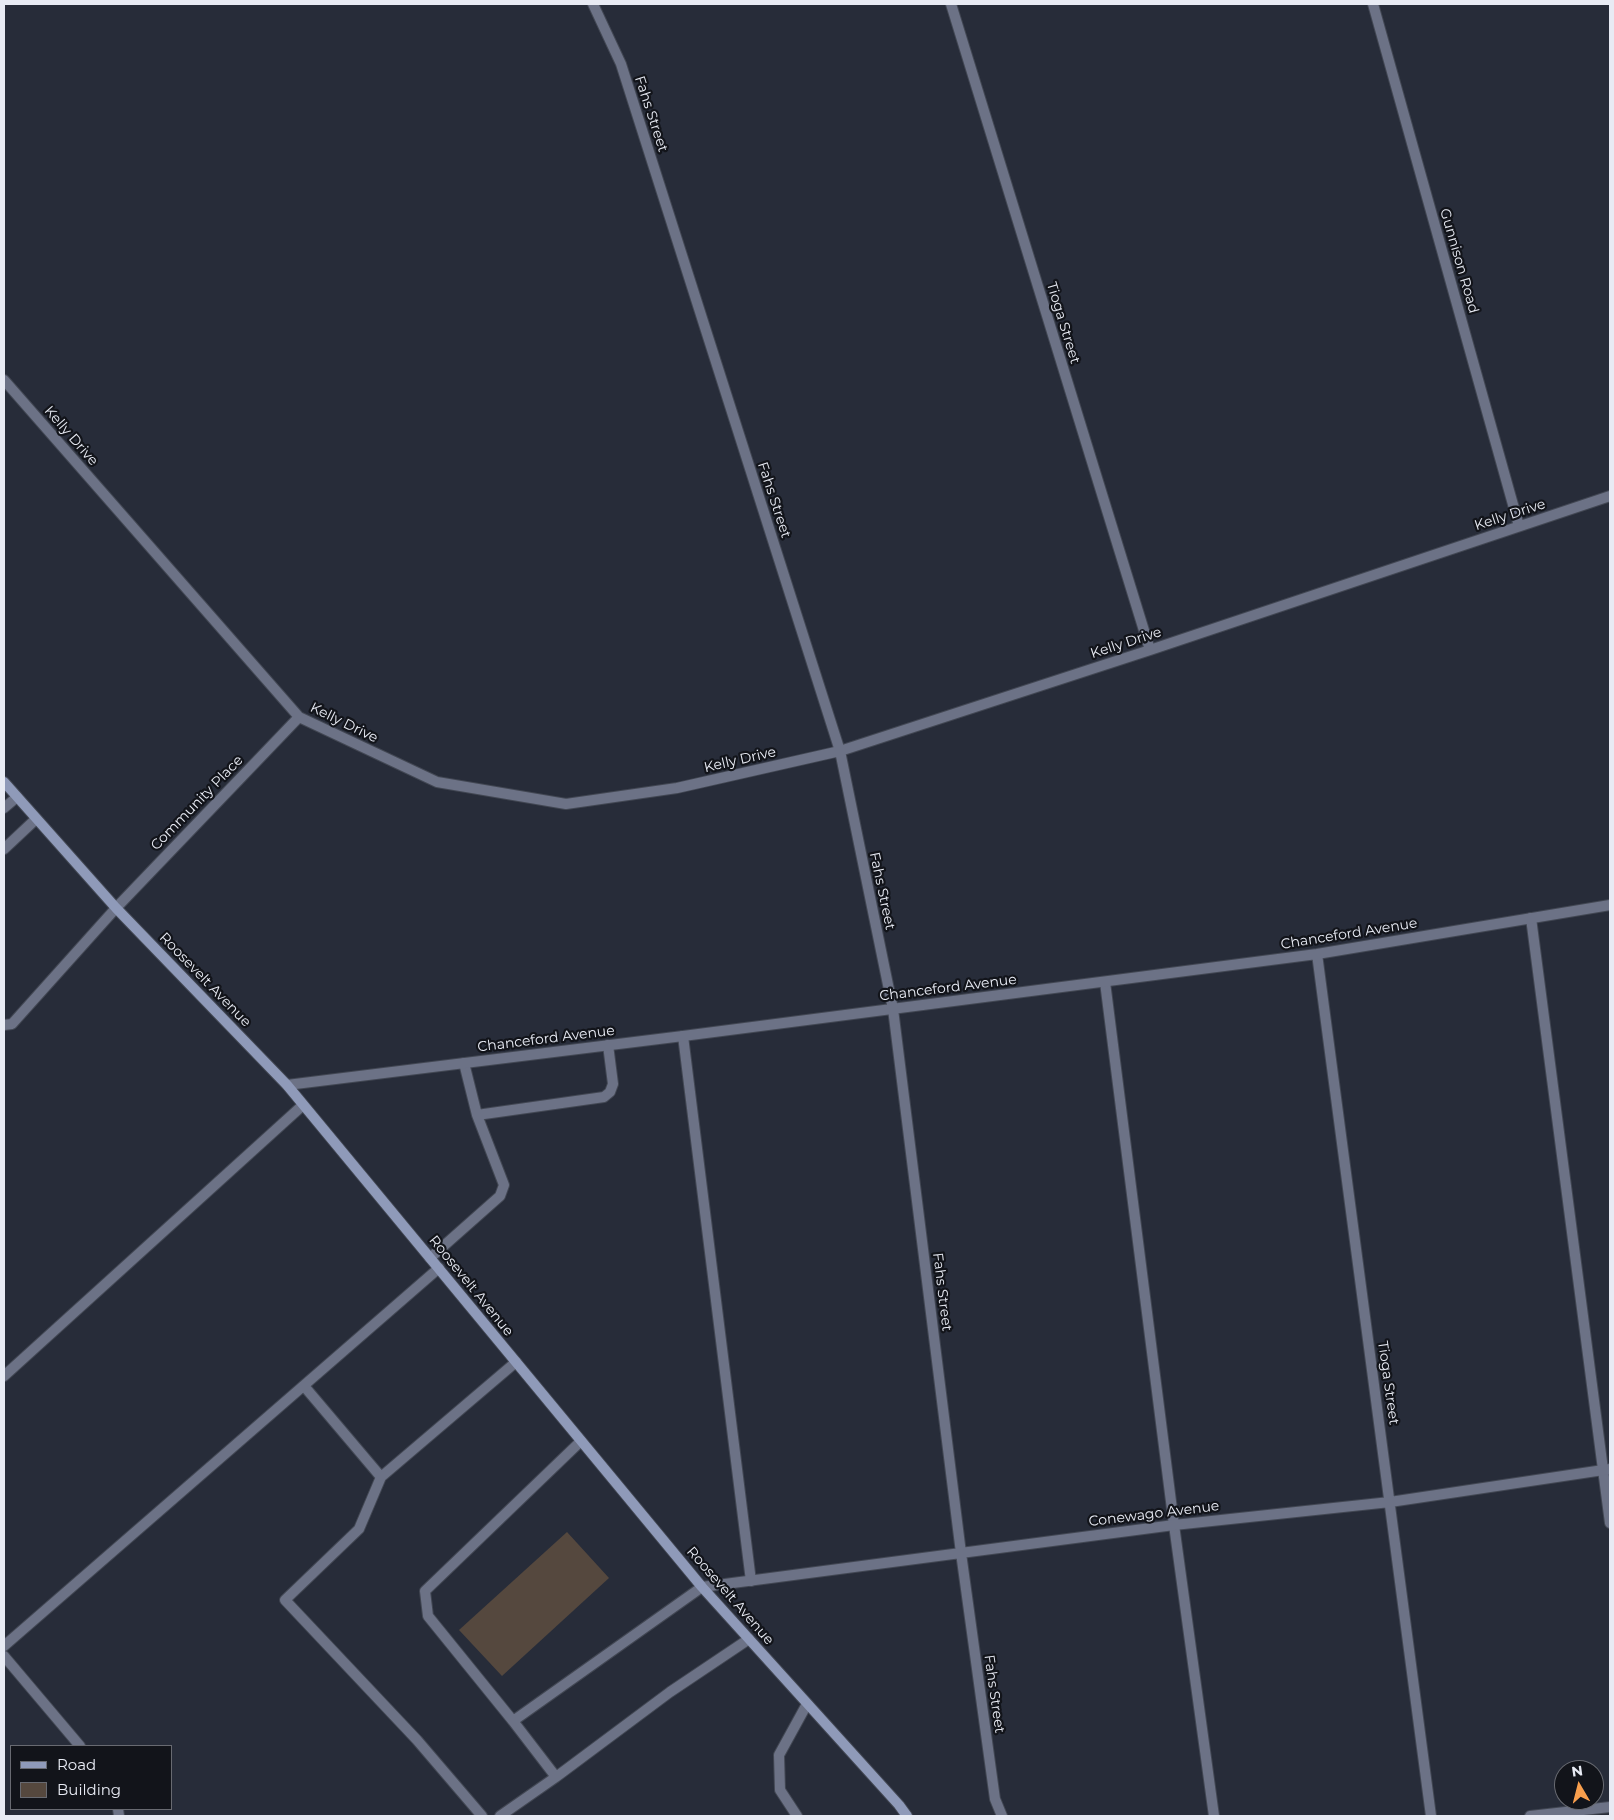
<!DOCTYPE html>
<html>
<head>
<meta charset="utf-8">
<style>
  body { margin:0 }
  #map { position:relative; width:1614px; height:1820px; overflow:hidden; background:#272c39; font-family:Montserrat,sans-serif }
  canvas { display:block }
  .frame { position:absolute; inset:0; border:5px solid #e8ebf4; pointer-events:none }
  .legend { position:absolute; left:10px; top:1745px; width:162px; height:65px; box-sizing:border-box; background:#12141a; border:1px solid #686a71; margin:0; padding:6px 9px; list-style:none; font-size:15px; color:#e8ebf4 }
  .legend li { display:flex; align-items:center; gap:10px; height:25px }
  .legend b { width:25px; border:1px solid #686a71 }
  .north { position:absolute; left:1554px; top:1760px; width:50px; height:50px; box-sizing:border-box; background:#12141a; border:1px solid #686a71; border-radius:50%; rotate:352deg; font-size:14px; font-weight:700; line-height:20px; text-align:center; color:#e8ebf4 }
  .north::after { content:''; display:block; margin:auto; width:18px; height:22px; background:#f99f4d; clip-path:polygon(50% 0,100% 100%,50% 72%,0 100%) }
</style>
</head>
<body>
<div id="map">
<canvas width="1614" height="1820"></canvas>
<div class="frame"></div>
<ul class="legend">
<li><b style="height:6px;background:#8f9ab9"></b>Road</li>
<li><b style="height:14px;background:#55483e"></b>Building</li>
</ul>
<div class="north">N</div>
</div>
<script>
const g = document.querySelector('canvas').getContext('2d');
g.lineJoin = 'round';
function fillPath(path, color) { g.fillStyle = color; g.fill(path, 'evenodd'); }
function trace(path, color, width, dash) { g.strokeStyle = color; g.lineWidth = width; g.lineCap = dash ? 'butt' : 'round'; g.setLineDash(dash || []); g.stroke(path); }
function drawText(font, color, halo, rows, align = 'center') {
  g.font = font + ' Montserrat,sans-serif'; g.lineWidth = 4.5; g.setLineDash([]); g.textBaseline = 'middle'; g.strokeStyle = halo; g.fillStyle = color; for (const [text, x, y, turn = 0] of rows) {
    g.save(); g.translate(x, y); g.rotate((+turn || 0) * Math.PI / 180); g.textAlign = isNaN(turn) ? turn : align; if (halo) g.strokeText(text, 0, 0); g.fillText(text, 0, 0); g.restore();
  }
}
fillPath(new Path2D(`
  M567,1532L609,1578L502,1676L459,1630Z`), '#55483e');
const service = new Path2D(`
  M4,808L17,797
  M4,849L36,819
  M1531,918L1610,1523
  M1105,982L1174,1525L1214,1816
  M4,1025L12,1024L116,908
  M683,1036L751,1581
  M477,1115L604,1097L610,1092L613,1084L608,1045
  M430,1258L500,1196L504,1185L477,1115L464,1063
  M4,1376L303,1105
  M304,1386L381,1477L516,1362
  M581,1441L425,1591L428,1616L513,1721L702,1587
  M381,1477L359,1529L285,1600L417,1740L482,1816
  M4,1646L439,1268
  M4,1656L80,1746
  M513,1721L556,1777
  M118,1809L119,1816
  M500,1816L556,1777L670,1692L749,1639
  M797,1816L780,1790L779,1755L807,1704
  M1530,1816L1610,1807`);
const minor = new Path2D(`
  M593,4L621,64L840,751L893,1009L961,1553L995,1799L1002,1816
  M951,4L1150,650
  M1373,4L1519,526
  M4,380L299,717L437,782L566,804L677,788L840,751L1150,650L1610,496
  M116,908L299,717
  M1317,954L1431,1816
  M287,1085L683,1036L1317,954L1610,905
  M702,1587L1174,1525L1390,1502L1610,1469`);
const secondary = new Path2D(`
  M4,782L116,908L287,1085L702,1587L899,1805L907,1816`);
trace(service, '#424753', 12);
trace(minor, '#424753', 12);
trace(secondary, '#424753', 12);
trace(service, '#6c7286', 10);
trace(minor, '#6c7286', 10);
trace(secondary, '#8f9ab9', 10);
drawText('14px', '#e8ebf4', '#12141a', [
  ["Fahs Street",651,114,72],
  ["Gunnison Road",1459,261,74],
  ["Tioga Street",1063,323,73],
  ["Kelly Drive",71,436,49],
  ["Fahs Street",774,500,72],
  ["Kelly Drive",1510,515,-18],
  ["Kelly Drive",1126,643,-18],
  ["Kelly Drive",344,723,26],
  ["Kelly Drive",740,760,-13],
  ["Community Place",197,803,-46],
  ["Fahs Street",882,891,78],
  ["Chanceford Avenue",1349,934,-9],
  ["Roosevelt Avenue",205,980,46],
  ["Chanceford Avenue",948,988,-7],
  ["Chanceford Avenue",546,1039,-7],
  ["Roosevelt Avenue",471,1286,51],
  ["Fahs Street",942,1292,83],
  ["Tioga Street",1388,1383,82],
  ["Conewago Avenue",1154,1514,-7],
  ["Roosevelt Avenue",730,1596,49],
  ["Fahs Street",994,1694,82]
]);
</script>
</body>
</html>
